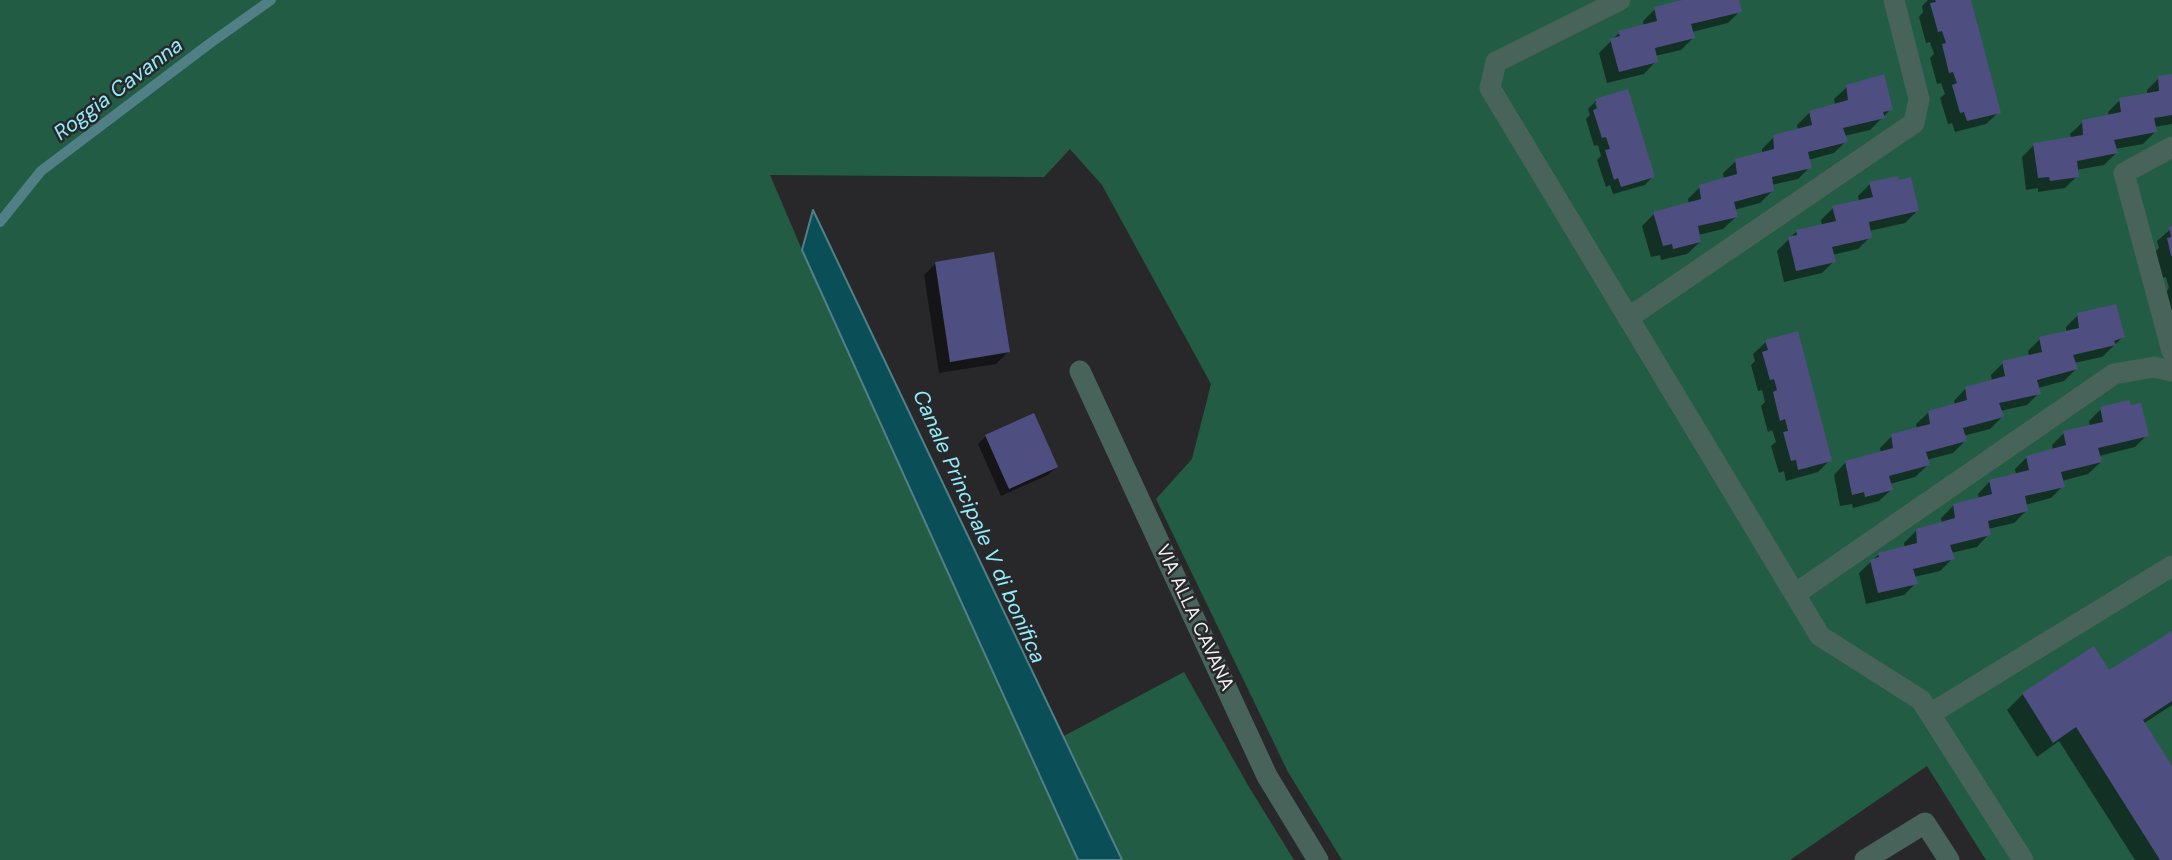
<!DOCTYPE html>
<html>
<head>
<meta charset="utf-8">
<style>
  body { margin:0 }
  canvas { display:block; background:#28282b }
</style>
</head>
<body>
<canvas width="2172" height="860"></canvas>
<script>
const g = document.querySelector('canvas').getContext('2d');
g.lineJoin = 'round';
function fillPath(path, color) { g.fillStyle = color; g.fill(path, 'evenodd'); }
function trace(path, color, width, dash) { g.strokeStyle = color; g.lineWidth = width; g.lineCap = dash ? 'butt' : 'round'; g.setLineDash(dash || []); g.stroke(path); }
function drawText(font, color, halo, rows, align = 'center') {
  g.font = font + ' "DM Sans",sans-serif'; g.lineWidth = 5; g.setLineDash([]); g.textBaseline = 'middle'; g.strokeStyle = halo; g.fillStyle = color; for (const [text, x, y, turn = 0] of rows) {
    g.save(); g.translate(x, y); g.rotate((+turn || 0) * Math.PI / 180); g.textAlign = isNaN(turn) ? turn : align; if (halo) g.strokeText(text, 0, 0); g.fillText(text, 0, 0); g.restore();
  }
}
fillPath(new Path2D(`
  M0,0H2172V860H1986L1927,766L1790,860H1342L1288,772L1156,499L1192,459L1211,384L1102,185L1070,149L1044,177L770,175L802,250L1078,860H0Z
  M1184,672L1249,787L1294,860H1122L1064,736Z`), '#235c44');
const water = new Path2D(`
  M813,210L1122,860H1078L802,250Z`);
fillPath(water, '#0a4e57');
trace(water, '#508086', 2);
fillPath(new Path2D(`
  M1681,0H1737L1740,11L1728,23L1692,32L1693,38L1681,50L1655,56L1656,61L1644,74L1607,83L1599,53L1619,33L1644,27L1643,21L1655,9L1682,2Z
  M1928,0H1970L1999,112L1986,124L1955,132L1952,123L1948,124L1940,98L1945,94L1941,83L1937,84L1930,58L1934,54L1930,42L1926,43L1919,17L1923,12L1922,6Z
  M2172,76V124L2154,127L2155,132L2143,144L2115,149L2116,153L2104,165L2076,170L2077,176L2065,188L2038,192V188L2026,190L2022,157L2034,145L2071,139L2070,134L2083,122L2109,117L2108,112L2120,100L2147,95V90L2159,78Z
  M1847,87L1891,109L1870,130L1844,136L1846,141L1834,153L1808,160L1810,167L1798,179L1771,185L1772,191L1760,203L1734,210L1736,217L1723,229L1698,235L1700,242L1687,254L1661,260L1660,255L1651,257L1642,226L1654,214L1689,204L1688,199L1700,187L1724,179L1723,173L1736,161L1762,154V149L1774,137L1798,130L1797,125L1810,112L1835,105L1834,99Z
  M1627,91L1653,176L1645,185L1613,194L1610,185L1606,187L1597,160L1601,156L1598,145L1594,146L1586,119L1590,115L1588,109L1596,101ZM1595,103H1598L1602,116L1599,117Z
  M1870,184L1917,211L1905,223L1869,231L1870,237L1858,249L1832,255L1834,261L1822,273L1784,282L1777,251L1797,231L1822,225L1821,220L1833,208L1859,202L1858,196Z
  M2172,228V317L2166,292L2169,288L2166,277L2162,278L2155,252L2159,248L2157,241Z
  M936,263L1008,352L996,364L939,373L924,275Z
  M2078,315L2123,337L2102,357L2074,363L2076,369L2064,381L2038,388L2039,393L2027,405L2000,411L2002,417L1990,429L1963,436L1965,441L1953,453L1926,460L1928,465L1915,477L1890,484L1892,489L1879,501L1853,508L1852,504L1840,506L1834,475L1846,462L1881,453L1880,448L1892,436L1917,429L1916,424L1929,412L1955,405L1954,401L1966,388L1992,381L1991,375L2003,363L2029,357L2028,351L2040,339L2066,333V327Z
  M1766,342L1830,460L1818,472L1786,481L1784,471L1779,473L1771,446L1776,442L1772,430L1768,432L1761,406L1765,402L1762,390L1758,391L1751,365L1755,361L1753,354Z
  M2101,409L2147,435L2135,447L2099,456L2101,462L2088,474L2062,481L2063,486L2051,498L2025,505L2026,511L2014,523L1988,529L1989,534L1977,547L1951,553L1953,558L1940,571L1914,577L1916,583L1904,595L1866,604L1859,573L1879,554L1905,548L1904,543L1917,530L1942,523L1941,518L1954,505L1979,499L1978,494L1990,481L2016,475L2015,469L2027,457L2053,450L2052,445L2064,433L2090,427L2089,421Z
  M986,436L1056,467L1048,475L1001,496L978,444Z
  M2172,633V705L2143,724L2172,770V860H2135L2059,741L2037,757L2007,710L2023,694L2109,673Z`), '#0007');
trace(new Path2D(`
  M0,222L41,171L209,44L271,0`), '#508086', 10);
fillPath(new Path2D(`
  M1682,0H1739L1742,12L1691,24L1695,38L1655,48L1658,62L1619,72L1610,39L1620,36L1618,31L1657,21L1654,7Z
  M1935,0H1971L2001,113L1967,121L1964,112L1960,113L1952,85L1957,83L1953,72L1949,73L1942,44L1946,43L1942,31L1938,32L1930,3L1936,2Z
  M1884,74L1893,110L1883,112L1885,118L1843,128L1848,142L1808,152L1812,168L1772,177L1774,191L1734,202L1738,217L1698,226L1701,242L1673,249L1672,244L1663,246L1653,212L1701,199L1699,185L1737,174L1735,159L1774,149L1773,135L1812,125L1809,111L1848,100L1846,85Z
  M2172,74V115L2154,118L2157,132L2114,140L2118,153L2077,161L2079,177L2050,181L2049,177L2038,178L2033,143L2083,135L2082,120L2121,112L2119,98L2159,91L2158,76Z
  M1628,89L1655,177L1621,187L1618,178L1614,180L1605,150L1610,149L1606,137L1602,138L1593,110L1598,108L1595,99Z
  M1898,176L1899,180L1911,177L1919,211L1869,222L1872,238L1832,247L1836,262L1796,271L1788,237L1797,235L1796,230L1836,221L1832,206L1873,197L1869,182Z
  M2172,226V256H2171L2167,238L2171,237L2169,227Z
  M994,252L1010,352L950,362L935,262Z
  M2116,304L2125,337L2114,341L2116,345L2073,355L2078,369L2037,380L2041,394L1999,403L2004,417L1963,428L1967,441L1926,452L1930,465L1889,476L1893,490L1865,497L1864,492L1852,495L1845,461L1893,448L1891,434L1930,424L1928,411L1967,400L1965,387L2005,376L2002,361L2042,352L2039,337L2079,328L2077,313Z
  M1798,331L1832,461L1798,470L1796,460L1791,461L1783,432L1788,431L1785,419L1780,421L1773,392L1777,390L1774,379L1770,380L1762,352L1768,350L1765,340Z
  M2129,400L2131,405L2141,403L2149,436L2098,448L2102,462L2061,472L2065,487L2025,496L2028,511L1988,521L1991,535L1950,545L1955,559L1913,569L1918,584L1878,593L1870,560L1879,557L1878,553L1917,543L1916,529L1955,518L1953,504L1992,494L1989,480L2029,470L2026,456L2066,445L2063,431L2103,422L2100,407Z
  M1034,413L1058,467L1009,489L985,435Z
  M2172,631V701L2143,720L2172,766V860H2160L2076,727L2053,743L2022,693L2094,646L2109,670Z`), '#4e4f80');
trace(new Path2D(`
  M1620,0L1496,62L1490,88L1820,636L1921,700L2023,860
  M2172,147L2124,173L2172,351
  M1628,318L1914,123L1919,99L1894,0
  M1080,371L1267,776L1318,860
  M1795,594L2114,374L2154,367L2172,371
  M1930,714L2172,566
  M1865,860L1925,823L1949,860`), '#48635a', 21);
drawText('19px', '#f3f3f5', '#28282b', [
  ["VIA ALLA CAVANA",1194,618,65]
]);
drawText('italic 21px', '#93ecfa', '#28282b', [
  ["Roggia Cavanna",119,90,-37],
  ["Canale Principale V di bonifica",978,527,66]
]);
</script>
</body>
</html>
